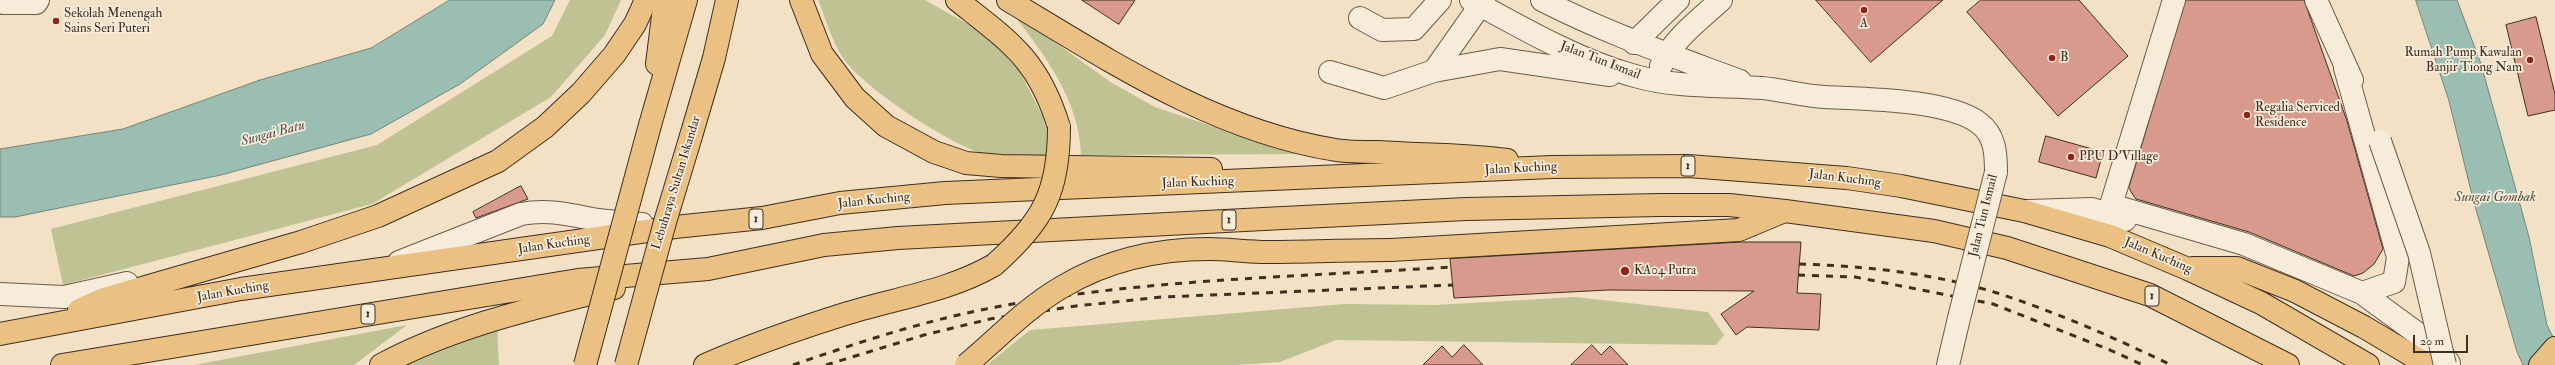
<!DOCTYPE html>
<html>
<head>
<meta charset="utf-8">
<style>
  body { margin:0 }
  #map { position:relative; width:2555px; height:365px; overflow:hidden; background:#f3e1c6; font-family:"IM FELL Double Pica",serif }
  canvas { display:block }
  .scale { position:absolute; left:2413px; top:335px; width:55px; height:18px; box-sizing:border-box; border:2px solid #402e20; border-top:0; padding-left:5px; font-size:12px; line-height:14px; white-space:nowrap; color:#402e20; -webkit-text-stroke:3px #f7ecda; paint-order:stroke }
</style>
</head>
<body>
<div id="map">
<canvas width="2555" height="365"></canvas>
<div class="scale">20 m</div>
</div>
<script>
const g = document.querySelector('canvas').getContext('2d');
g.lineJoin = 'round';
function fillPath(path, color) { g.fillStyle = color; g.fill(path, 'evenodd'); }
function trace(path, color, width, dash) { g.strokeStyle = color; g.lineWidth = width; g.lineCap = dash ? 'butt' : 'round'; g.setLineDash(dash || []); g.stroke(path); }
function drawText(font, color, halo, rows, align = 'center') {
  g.font = font + ' "IM FELL Double Pica",serif'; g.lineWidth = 3.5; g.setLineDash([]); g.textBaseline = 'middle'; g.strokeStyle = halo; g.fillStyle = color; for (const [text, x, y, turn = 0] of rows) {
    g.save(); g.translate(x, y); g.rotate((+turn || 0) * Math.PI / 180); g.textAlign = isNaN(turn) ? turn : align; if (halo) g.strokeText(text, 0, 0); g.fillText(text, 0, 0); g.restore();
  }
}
fillPath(new Path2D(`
  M570,0H621L605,35L551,97L372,204L63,285L51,229L377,145L552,36Z
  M818,0H925L987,35L1020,72L1043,117L1053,154C1040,157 1024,161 1011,161C971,161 866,91 843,58C832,42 826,19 818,0Z
  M1011,11L1112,83L1155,107L1236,134L1315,154L1081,155C1080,100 1043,53 1011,11Z
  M1575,297L1708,312L1724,335L1716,345L1336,340L1280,362L1235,365H987L1030,330L1345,304L1436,305Z
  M407,325L354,365H194Z
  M497,325L499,365H406Z`), '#bfc292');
const water = new Path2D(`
  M450,0H555L543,24L460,84L371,134L221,175L15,217H0V149L123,129L260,80L371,48Z
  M2416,0H2457L2481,64L2529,237L2547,325L2555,341V365H2523L2517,352L2473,199L2449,101Z`);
fillPath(water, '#9bbeb2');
trace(water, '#778478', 1);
const building = new Path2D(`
  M1082,0H1135L1119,24Z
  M1816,0H1943L1871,62Z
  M1981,0H2079L2128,56L2058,116L1967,12Z
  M2186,0H2304L2347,121L2383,249L2374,264L2363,273L2354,276L2249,232L2136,199L2133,195L2129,188Z
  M2536,17L2555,94V110L2528,116L2506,25Z
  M2046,136L2103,152L2096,178L2039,162Z
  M521,186L528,199L476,218L473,212Z
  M1741,242H1801L1797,293L1821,294L1819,330L1747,327L1736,335L1721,314L1754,291L1608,290L1454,298L1450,259Z
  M1464,345L1483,365H1423L1442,346L1452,357Z
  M1592,345L1601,355L1610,346L1628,365H1571Z`);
fillPath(building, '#d99a8e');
trace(building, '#402e20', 1);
const minor = new Path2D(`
  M1471,0C1522,28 1579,61 1635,76C1677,88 1720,85 1762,88C1783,90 1804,96 1825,97C1864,99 1947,99 1979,123C1995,135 1996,153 1996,172
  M1542,0C1606,33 1673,56 1740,81
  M2174,0L2111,205L2244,244L2362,293L2436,347L2449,363
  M2316,0L2352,80
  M3,3H36L38,0
  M1360,18L1382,30L1414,29L1440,0
  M1634,43L1678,0
  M1661,66C1673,39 1699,20 1721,0
  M2345,68L2398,257L2394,282L2362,293
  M1434,71L1484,0
  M1330,72L1384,88L1434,71L1500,59L1610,75
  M2029,211L2092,209L2125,220
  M399,262L521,214C546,209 567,214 592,219C608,222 626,222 642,224
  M0,294L64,297L127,283
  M1948,365L1959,318`);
const major = new Path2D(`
  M657,64L665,0
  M650,125L686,0
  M691,136L714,58L727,0`);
const highway = new Path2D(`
  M801,0L822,54L855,98L886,126L934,152L966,163L1001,166L1211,169
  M957,0C1010,42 1038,59 1059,127
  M1008,0C1110,61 1215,131 1336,150C1349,152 1364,152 1378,152C1421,155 1464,154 1507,160
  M1391,250L1739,230L1782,212
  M2193,268H2237L2295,291L2364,327L2428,365
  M79,310L104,299L301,242L378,216L498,161L545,127L581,93L614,55L635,24L646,0
  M0,334L241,289L675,227L762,218L840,203L945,193L1552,167L1688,166L1847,178L1901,186L2024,211L2110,236L2188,269L2261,303L2368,365
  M62,365L578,280L708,269L824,245L898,238L1283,218L1466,209L1660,205H1729L1785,211L1934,231L2007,248L2150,295L2288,365
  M381,365C454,326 534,308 614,288
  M705,365C751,345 800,328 848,313C897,298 949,291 994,265
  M2540,365L2555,348`);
trace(minor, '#6d5b4a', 24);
trace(major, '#402e20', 24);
trace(highway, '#402e20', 24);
trace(minor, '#f7ecda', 22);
trace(major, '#eac083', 22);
trace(highway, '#eac083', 22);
trace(new Path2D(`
  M1799,264C1865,266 1933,273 1997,293C2056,312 2115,338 2171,365
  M1798,275L1855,277L1993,304L2110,350L2143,365
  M793,365C857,343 920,322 986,309C1136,279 1299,277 1451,267
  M826,365L924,335L990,319L1076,306L1162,297L1453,285`), '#402e20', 3, [7, 7]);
const minorBridge = new Path2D(`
  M2380,141L2419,253L2445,365
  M1959,318L1996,172`);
const majorBridge = new Path2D(`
  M585,365L650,125
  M626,365L665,222L691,136`);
const highwayBridge = new Path2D(`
  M994,265C1043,222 1059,192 1059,127
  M966,365C997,339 1026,308 1062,287C1107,260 1157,249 1209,249C1228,249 1247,252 1267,252C1308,252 1349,250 1391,250`);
trace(minorBridge, '#6d5b4a', 24, []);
trace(majorBridge, '#402e20', 24, []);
trace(highwayBridge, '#402e20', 24, []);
trace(minorBridge, '#f7ecda', 22);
trace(majorBridge, '#eac083', 22);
trace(highwayBridge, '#eac083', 22);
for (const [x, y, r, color] of [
  [1864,10,4,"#8f2418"],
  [56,21,4,"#8f2418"],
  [2052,58,4,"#8f2418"],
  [2530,60,4,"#8f2418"],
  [2247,115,4,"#8f2418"],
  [2071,157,4,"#8f2418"],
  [1625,271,5,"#8f2418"]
]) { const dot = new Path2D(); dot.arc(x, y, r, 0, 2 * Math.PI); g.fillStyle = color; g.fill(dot); trace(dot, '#f7ecda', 1.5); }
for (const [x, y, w] of [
  [1688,166,14],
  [756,219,14],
  [1229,220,14],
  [2152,296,14],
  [368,314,14]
]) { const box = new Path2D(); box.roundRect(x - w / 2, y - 10, w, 20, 3); g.fillStyle = '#f7ecda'; g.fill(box); trace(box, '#402e20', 1); }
drawText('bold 12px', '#402e20', null, [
  ["1",1688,166],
  ["1",756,219],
  ["1",1229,220],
  ["1",2152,296],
  ["1",368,314]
]);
drawText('13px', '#402e20', '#f7ecda', [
  ["Sekolah Menengah",64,14],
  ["Sains Seri Puteri",64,29],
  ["A",1864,24,"center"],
  ["Rumah Pump Kawalan",2522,53,"right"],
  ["Banjir Tiong Nam",2522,68,"right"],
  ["B",2060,58],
  ["Regalia Serviced",2255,108],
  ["Residence",2255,123],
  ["PPU D’Village",2079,157],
  ["KA04 Putra",1634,271]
], 'left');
drawText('13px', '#402e20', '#f7ecda', [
  ["Jalan Tun Ismail",1600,61,21],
  ["Jalan Kuching",1521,169,-3],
  ["Jalan Kuching",1845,179,7],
  ["Lebuhraya Sultan Iskandar",677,183,-73],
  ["Jalan Kuching",1198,183,-2],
  ["Jalan Kuching",874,201,-6],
  ["Jalan Tun Ismail",1984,216,-76],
  ["Jalan Kuching",554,245,-8],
  ["Jalan Kuching",2158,256,23],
  ["Jalan Kuching",233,292,-10]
]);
drawText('italic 14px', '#575244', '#f7ecda', [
  ["Sungai Batu",273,134,-15],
  ["Sungai Gombak",2495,198]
]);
</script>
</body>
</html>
